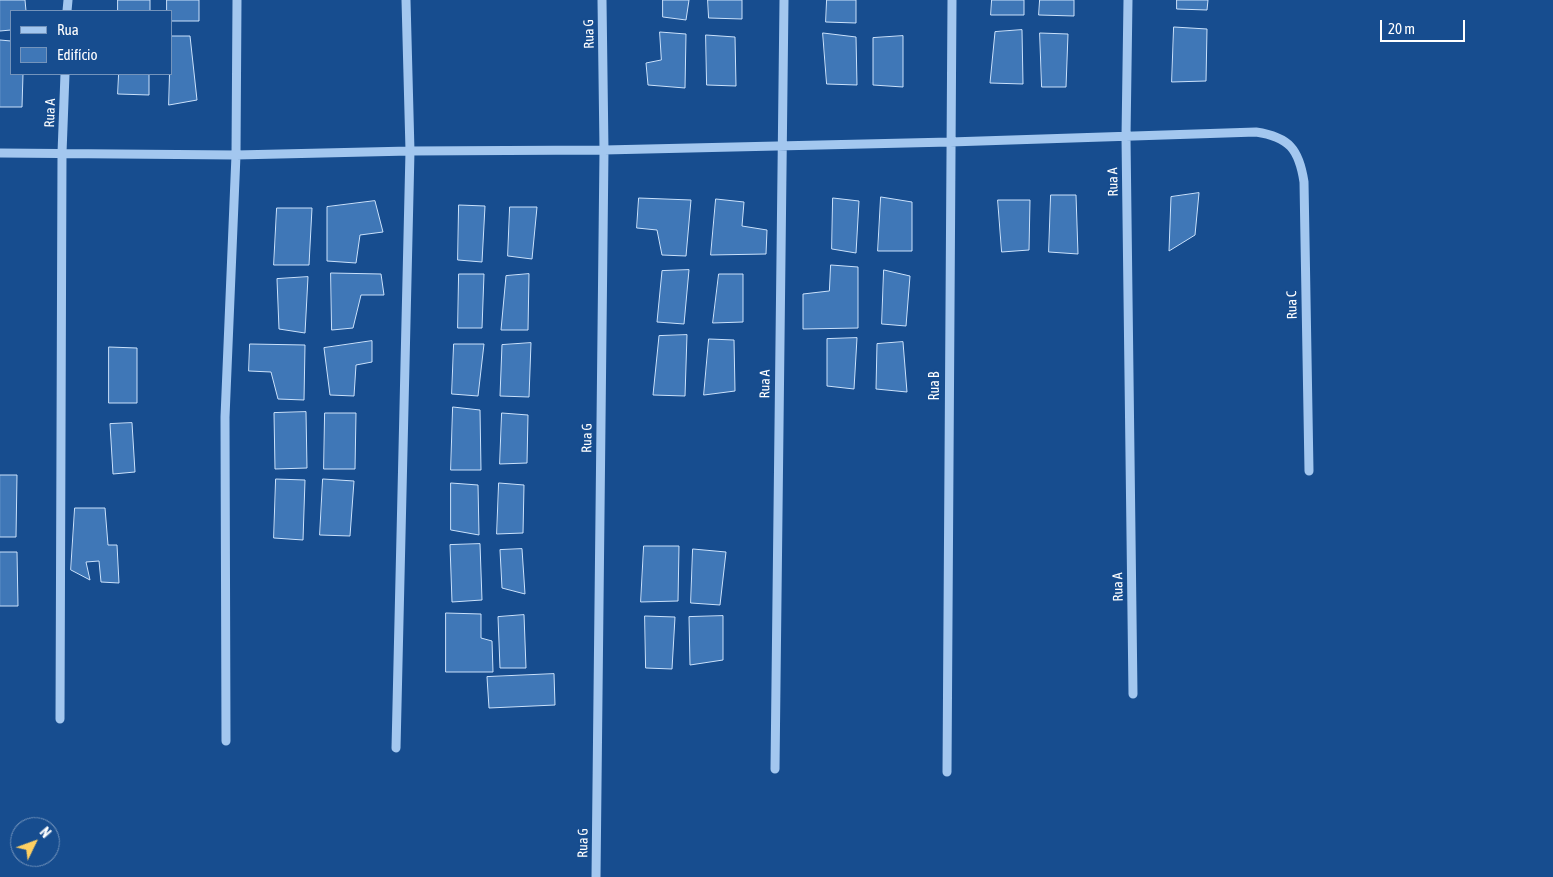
<!DOCTYPE html>
<html>
<head>
<meta charset="utf-8">
<style>
  body { margin:0 }
  #map { position:relative; width:1553px; height:877px; overflow:hidden; background:#174d8f; font-family:"Asap Condensed",sans-serif }
  canvas { display:block }
  .legend { position:absolute; left:10px; top:10px; width:162px; height:65px; box-sizing:border-box; background:#174d8f; border:1px solid #7494bc; margin:0; padding:6px 9px; list-style:none; font-size:15px; color:#fff }
  .legend li { display:flex; align-items:center; gap:10px; height:25px }
  .legend b { width:25px; border:1px solid #7494bc }
  .north { position:absolute; left:10px; top:817px; width:50px; height:50px; box-sizing:border-box; background:#174d8f; border:1px solid #7494bc; border-radius:50%; rotate:48deg; font-size:14px; font-weight:700; line-height:20px; text-align:center; color:#fff }
  .north::after { content:''; display:block; margin:auto; width:18px; height:22px; background:#ffd062; clip-path:polygon(50% 0,100% 100%,50% 72%,0 100%) }
  .scale { position:absolute; left:1380px; top:20px; width:85px; height:22px; box-sizing:border-box; border:2px solid #fff; border-top:0; padding-left:6px; font-size:15px; line-height:18px; white-space:nowrap; color:#fff; -webkit-text-stroke:4px #174d8f; paint-order:stroke }
</style>
</head>
<body>
<div id="map">
<canvas width="1553" height="877"></canvas>
<ul class="legend">
<li><b style="height:6px;background:#a3c7ef"></b>Rua</li>
<li><b style="height:14px;background:#3f77b7"></b>Edifício</li>
</ul>
<div class="north">N</div>
<div class="scale">20 m</div>
</div>
<script>
const g = document.querySelector('canvas').getContext('2d');
g.lineJoin = 'round';
function fillPath(path, color) { g.fillStyle = color; g.fill(path, 'evenodd'); }
function trace(path, color, width, dash) { g.strokeStyle = color; g.lineWidth = width; g.lineCap = dash ? 'butt' : 'round'; g.setLineDash(dash || []); g.stroke(path); }
function drawText(font, color, halo, rows, align = 'center') {
  g.font = font + ' "Asap Condensed",sans-serif'; g.lineWidth = 4; g.setLineDash([]); g.textBaseline = 'middle'; g.strokeStyle = halo; g.fillStyle = color; for (const [text, x, y, turn = 0] of rows) {
    g.save(); g.translate(x, y); g.rotate((+turn || 0) * Math.PI / 180); g.textAlign = isNaN(turn) ? turn : align; if (halo) g.strokeText(text, 0, 0); g.fillText(text, 0, 0); g.restore();
  }
}
const building = new Path2D(`
  M0,0H25L26,11H11V30L0,31Z
  M118,0H150V11H118Z
  M167,0H199V21H171V11H167Z
  M663,0H689L686,20L663,17Z
  M708,0H742V19L709,18Z
  M827,0H856V23L826,22Z
  M992,0H1024V15H991Z
  M1040,0H1074V16L1039,15Z
  M1177,0H1208L1207,10L1177,9Z
  M1174,27L1207,29L1206,81L1172,82Z
  M1022,30L1023,84L990,83L995,32Z
  M660,32L686,34L685,88L648,85L646,63L661,60Z
  M823,33L856,37L857,85L827,84Z
  M1040,33L1068,34L1066,87H1042Z
  M706,35L735,37L736,86L707,85Z
  M171,36H190L197,100L169,105Z
  M903,36V87L873,85V38Z
  M0,40L11,41V74H23L22,107H0Z
  M119,74H149V95L118,94Z
  M1199,193L1195,235L1169,251L1171,197Z
  M1051,195H1076L1078,254L1049,252Z
  M881,197L912,202V251H878Z
  M639,198L691,200L686,256L662,255L657,230L637,228Z
  M833,198L859,201L856,253L832,249Z
  M716,199L744,202L742,226L767,230L766,254L711,255Z
  M998,200H1030L1029,250L1002,252Z
  M375,201L383,232L360,235L356,263L327,261V207Z
  M459,205L485,206L482,262L458,260Z
  M510,207H537L532,259L508,256Z
  M277,208H312L309,265H274Z
  M831,265L858,267V328L803,329V294L829,291Z
  M689,270L684,324L657,322L662,271Z
  M884,270L910,276L906,326L882,324Z
  M331,273L381,274L384,295H361L353,328L332,330Z
  M459,274H484L482,328H458Z
  M529,274L528,330H501L506,276Z
  M719,274H743V322L713,323Z
  M308,277L305,333L279,329L277,279Z
  M687,335L685,396L653,395L659,336Z
  M857,338L854,389L827,386V339Z
  M709,339L734,340L735,391L704,395Z
  M372,341V362L356,365L354,396L330,395L324,348Z
  M903,342L907,392L876,389L877,344Z
  M531,343L529,397L500,396L502,345Z
  M250,344L305,345L304,400L278,399L271,372L249,371Z
  M454,344H484L478,396L452,394Z
  M109,347L137,348V403H109Z
  M453,407L480,410L481,470H451Z
  M306,412L307,468L275,469L274,413Z
  M325,413H356L355,469H324Z
  M502,413L528,415L527,463L500,464Z
  M132,423L135,472L113,474L110,424Z
  M0,475H17L16,537H0Z
  M276,479L305,480L303,540L274,538Z
  M323,479L354,481L350,536L320,535Z
  M451,483L478,485L479,535L451,530Z
  M499,483L524,485L523,533L497,534Z
  M75,508H105L108,545H117L119,583L101,582L99,561L86,562L90,580L71,570Z
  M480,544L482,600L452,602L450,545Z
  M644,546H679L678,601L641,602Z
  M522,549L525,594L502,588L500,550Z
  M693,549L726,552L720,605L691,603Z
  M0,552H17L18,606H0Z
  M446,613L481,614V638L492,641L493,672H446Z
  M524,615L526,668H500L498,617Z
  M645,616L675,617L672,669L646,668Z
  M723,616V660L690,665L689,617Z
  M554,674L555,705L489,708L487,677Z`);
fillPath(building, '#3f77b7');
trace(building, '#cae1fb', 1);
trace(new Path2D(`
  M1128,0L1126,137L1133,694
  M67,11L68,0
  M0,153L236,155L410,151L604,150L950,142L1256,132C1289,137 1299,149 1304,182L1309,471
  M60,719L62,153L65,74
  M226,741L225,417L236,155L237,0
  M396,748L410,151L406,0
  M775,769L784,0
  M947,772L952,0
  M596,877L604,150L602,0`), '#a3c7ef', 9);
drawText('14px', '#fff', '#174d8f', [
  ["Rua G",589,34,-91],
  ["Rua A",50,113,-88],
  ["Rua A",1113,182,-91],
  ["Rua C",1292,305,-91],
  ["Rua A",765,384,-89],
  ["Rua B",935,386,-90],
  ["Rua G",587,438,-89],
  ["Rua A",1118,587,-91],
  ["Rua G",583,843,-89]
]);
</script>
</body>
</html>
